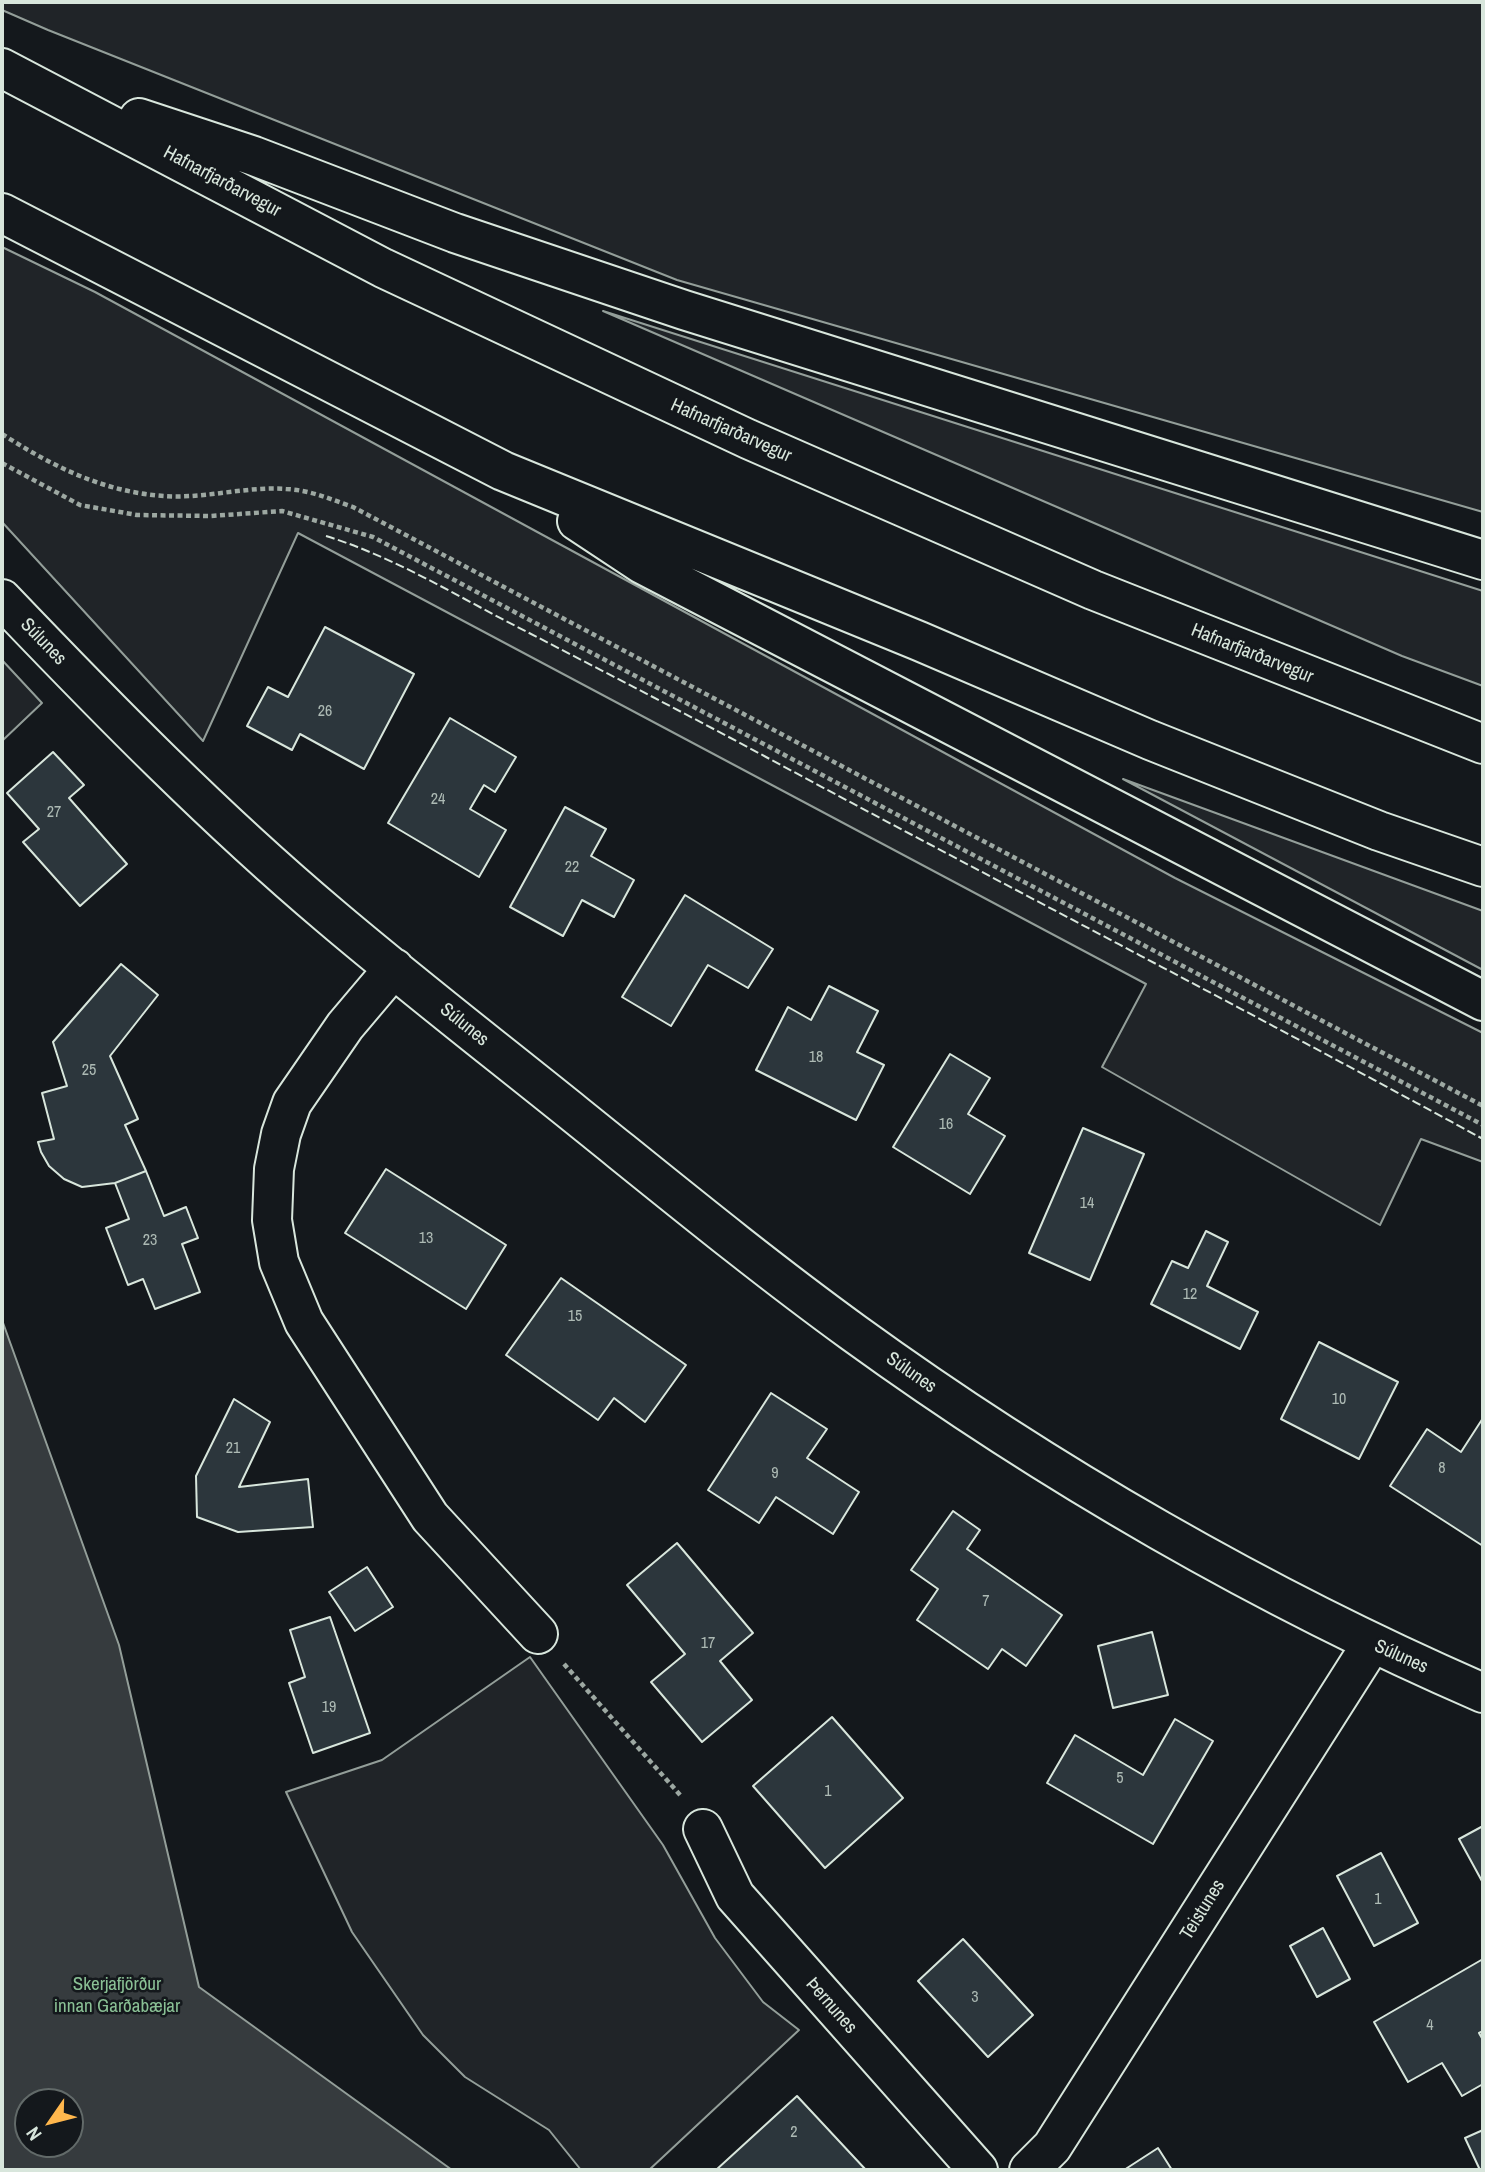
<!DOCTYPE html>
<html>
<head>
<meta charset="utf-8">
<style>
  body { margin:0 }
  #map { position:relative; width:1485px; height:2172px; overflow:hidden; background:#14181c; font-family:"Archivo Narrow",sans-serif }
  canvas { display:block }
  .frame { position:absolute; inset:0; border:4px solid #d8e6dc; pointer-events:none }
  .north { position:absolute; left:14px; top:2088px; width:70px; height:70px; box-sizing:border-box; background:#14181c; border:2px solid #626a69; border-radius:50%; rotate:235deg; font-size:19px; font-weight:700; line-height:28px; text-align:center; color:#d8e6dc }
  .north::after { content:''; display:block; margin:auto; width:24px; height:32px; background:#ffb74d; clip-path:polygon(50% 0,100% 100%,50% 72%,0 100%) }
</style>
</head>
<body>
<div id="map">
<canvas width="1485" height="2172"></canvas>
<div class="frame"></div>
<div class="north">N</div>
</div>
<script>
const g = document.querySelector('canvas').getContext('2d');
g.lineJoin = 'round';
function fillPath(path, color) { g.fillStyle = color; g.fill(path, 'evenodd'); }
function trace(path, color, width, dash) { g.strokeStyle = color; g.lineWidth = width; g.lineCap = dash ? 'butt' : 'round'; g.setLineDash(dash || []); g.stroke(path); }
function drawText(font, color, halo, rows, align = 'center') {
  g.font = font + ' "Archivo Narrow",sans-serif'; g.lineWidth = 5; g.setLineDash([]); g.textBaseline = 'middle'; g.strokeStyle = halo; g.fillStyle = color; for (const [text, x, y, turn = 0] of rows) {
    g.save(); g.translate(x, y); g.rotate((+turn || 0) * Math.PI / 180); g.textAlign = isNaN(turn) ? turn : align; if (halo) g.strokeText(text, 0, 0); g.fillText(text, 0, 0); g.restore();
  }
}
const green = new Path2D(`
  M2,2H1483V512L677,280L48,30L2,10Z
  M2,247L95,292L1175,878L1483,1033V1162L1421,1139L1380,1225L1102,1067L1146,984L298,533L203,741L2,522Z
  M603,311L1483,591V686L1402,656Z
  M2,660L42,703L2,741Z
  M1123,779L1483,911V970Z
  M530,1657L663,1845L715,1938L763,2002L799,2030L649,2170H581L549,2130L465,2077L423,2035L352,1932L286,1792L382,1760Z`);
fillPath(green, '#202428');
trace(green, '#939e99', 2);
const water = new Path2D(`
  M2,1320L119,1645L199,1987L452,2170H2ZM28,2102H70V2144H28Z`);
fillPath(water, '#363b3e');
trace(water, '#939e99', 2);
const building = new Path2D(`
  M325,627L414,674L364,769L300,734L292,750L247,726L268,687L288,697Z
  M450,718L516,757L495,792L484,785L470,809L506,830L479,877L388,823Z
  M53,752L84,785L69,798L127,864L80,906L23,842L39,829L7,793Z
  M565,807L606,829L591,856L634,880L614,917L582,900L563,936L510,907Z
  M685,895L773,949L748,988L708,965L671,1026L622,997Z
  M121,964L158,995L110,1056L138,1119L125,1125L146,1171L115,1183L82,1187L64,1179L49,1166L41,1152L38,1142L54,1139L42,1093L67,1086L53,1042Z
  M829,986L878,1011L857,1052L884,1065L856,1120L756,1070L788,1007L811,1020Z
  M950,1054L990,1078L968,1114L1005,1136L970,1194L893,1147Z
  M1083,1128L1144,1154L1090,1280L1029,1253Z
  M386,1169L506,1245L466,1309L345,1233Z
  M146,1171L164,1216L186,1207L198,1238L182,1244L200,1292L155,1309L143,1279L128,1285L106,1228L129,1219L115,1183Z
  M1206,1231L1228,1242L1207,1286L1258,1312L1240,1349L1151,1304L1172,1261L1188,1268Z
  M561,1278L686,1365L645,1422L614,1398L598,1420L506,1355Z
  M1319,1342L1398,1382L1359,1459L1281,1419Z
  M771,1393L827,1429L807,1458L859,1492L833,1534L776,1497L759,1523L708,1490Z
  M234,1399L270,1422L239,1487L308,1479L313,1527L238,1532L197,1517L196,1476Z
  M1483,1418V1546L1390,1486L1427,1429L1461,1452Z
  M953,1511L980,1530L967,1549L1062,1615L1026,1666L1002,1649L988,1669L917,1620L938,1589L911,1570Z
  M677,1543L753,1633L720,1661L752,1700L702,1742L651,1682L685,1654L627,1585Z
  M367,1567L393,1607L355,1631L329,1592Z
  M330,1617L370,1733L313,1753L289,1683L305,1677L290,1630Z
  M1152,1632L1168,1695L1113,1708L1098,1646Z
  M832,1717L903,1798L825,1868L753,1786Z
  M1175,1719L1213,1741L1153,1844L1047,1783L1075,1735L1143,1775Z
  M1483,1826V1883L1459,1839Z
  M1381,1853L1418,1923L1374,1946L1337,1876Z
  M1323,1928L1350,1979L1317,1997L1290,1946Z
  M963,1939L1033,2015L988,2057L918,1981Z
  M1483,1959V2031L1479,2033L1483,2040V2084L1462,2096L1442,2063L1408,2082L1374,2022Z
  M797,2096L866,2170H716Z
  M1483,2130V2170H1480L1465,2138Z
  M1158,2148L1172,2170H1124Z`);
fillPath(building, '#2c363c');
trace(building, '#d8e6dc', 2);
const minor = new Path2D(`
  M2,599C107,709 214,818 330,916C410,984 494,1049 576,1115C668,1189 759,1264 854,1333C1047,1473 1266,1599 1483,1693
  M394,968L345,1026L292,1103L281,1134L274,1169L272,1220L279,1262L304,1322L430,1517L538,1634
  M703,1829L735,1896L978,2170
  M1029,2170L1052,2147L1371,1645`);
const major = new Path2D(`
  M2,68L383,268L748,439L1093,590L1483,744
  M139,118L254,156L455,233L684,310L1483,560
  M2,213L503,471L919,641L1150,740L1379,831L1483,867
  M577,521L642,564L1483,1001`);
trace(minor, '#d8e6dc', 42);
trace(major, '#d8e6dc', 42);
trace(new Path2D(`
  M2,434C52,466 103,492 164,496C205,499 246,486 286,489C310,490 330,499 353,507L1483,1106
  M2,463L80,505L137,515L211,516L282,511L373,537L1483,1125
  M564,1664L681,1796`), '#9da8a2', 4.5, [5, 3.5]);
trace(minor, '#14181c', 38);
trace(major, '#14181c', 38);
trace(new Path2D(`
  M326,536C388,555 447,590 504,620C591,665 679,710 766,757C1004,885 1245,1009 1483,1139`), '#d8e6dc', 2, [9, 3.5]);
drawText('16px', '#adbab4', null, [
  ["26",325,712],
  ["24",438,800],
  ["27",54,813],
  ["22",572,868],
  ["18",816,1058],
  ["25",89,1071],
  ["16",946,1125],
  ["14",1087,1204],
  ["13",426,1239],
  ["23",150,1241],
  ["12",1190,1295],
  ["15",575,1317],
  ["10",1339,1400],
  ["21",233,1449],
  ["8",1442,1469],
  ["9",775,1474],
  ["7",986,1602],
  ["17",708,1644],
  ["19",329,1708],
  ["5",1120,1779],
  ["1",828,1792],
  ["1",1378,1900],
  ["3",975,1998],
  ["4",1430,2026],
  ["2",794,2133]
]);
drawText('19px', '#d8e6dc', '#14181c', [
  ["Hafnarfjarðarvegur",222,182,28],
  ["Hafnarfjarðarvegur",731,431,24],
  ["Súlunes",43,642,46],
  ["Hafnarfjarðarvegur",1252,654,22],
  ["Súlunes",464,1025,39],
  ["Súlunes",911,1373,35],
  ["Súlunes",1401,1657,24],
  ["Teistunes",1203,1910,-58],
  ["Þernunes",831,2006,49]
]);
drawText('19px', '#8ac095', '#14181c', [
  ["Skerjafjörður",117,1985],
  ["innan Garðabæjar",117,2007]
]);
</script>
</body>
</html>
